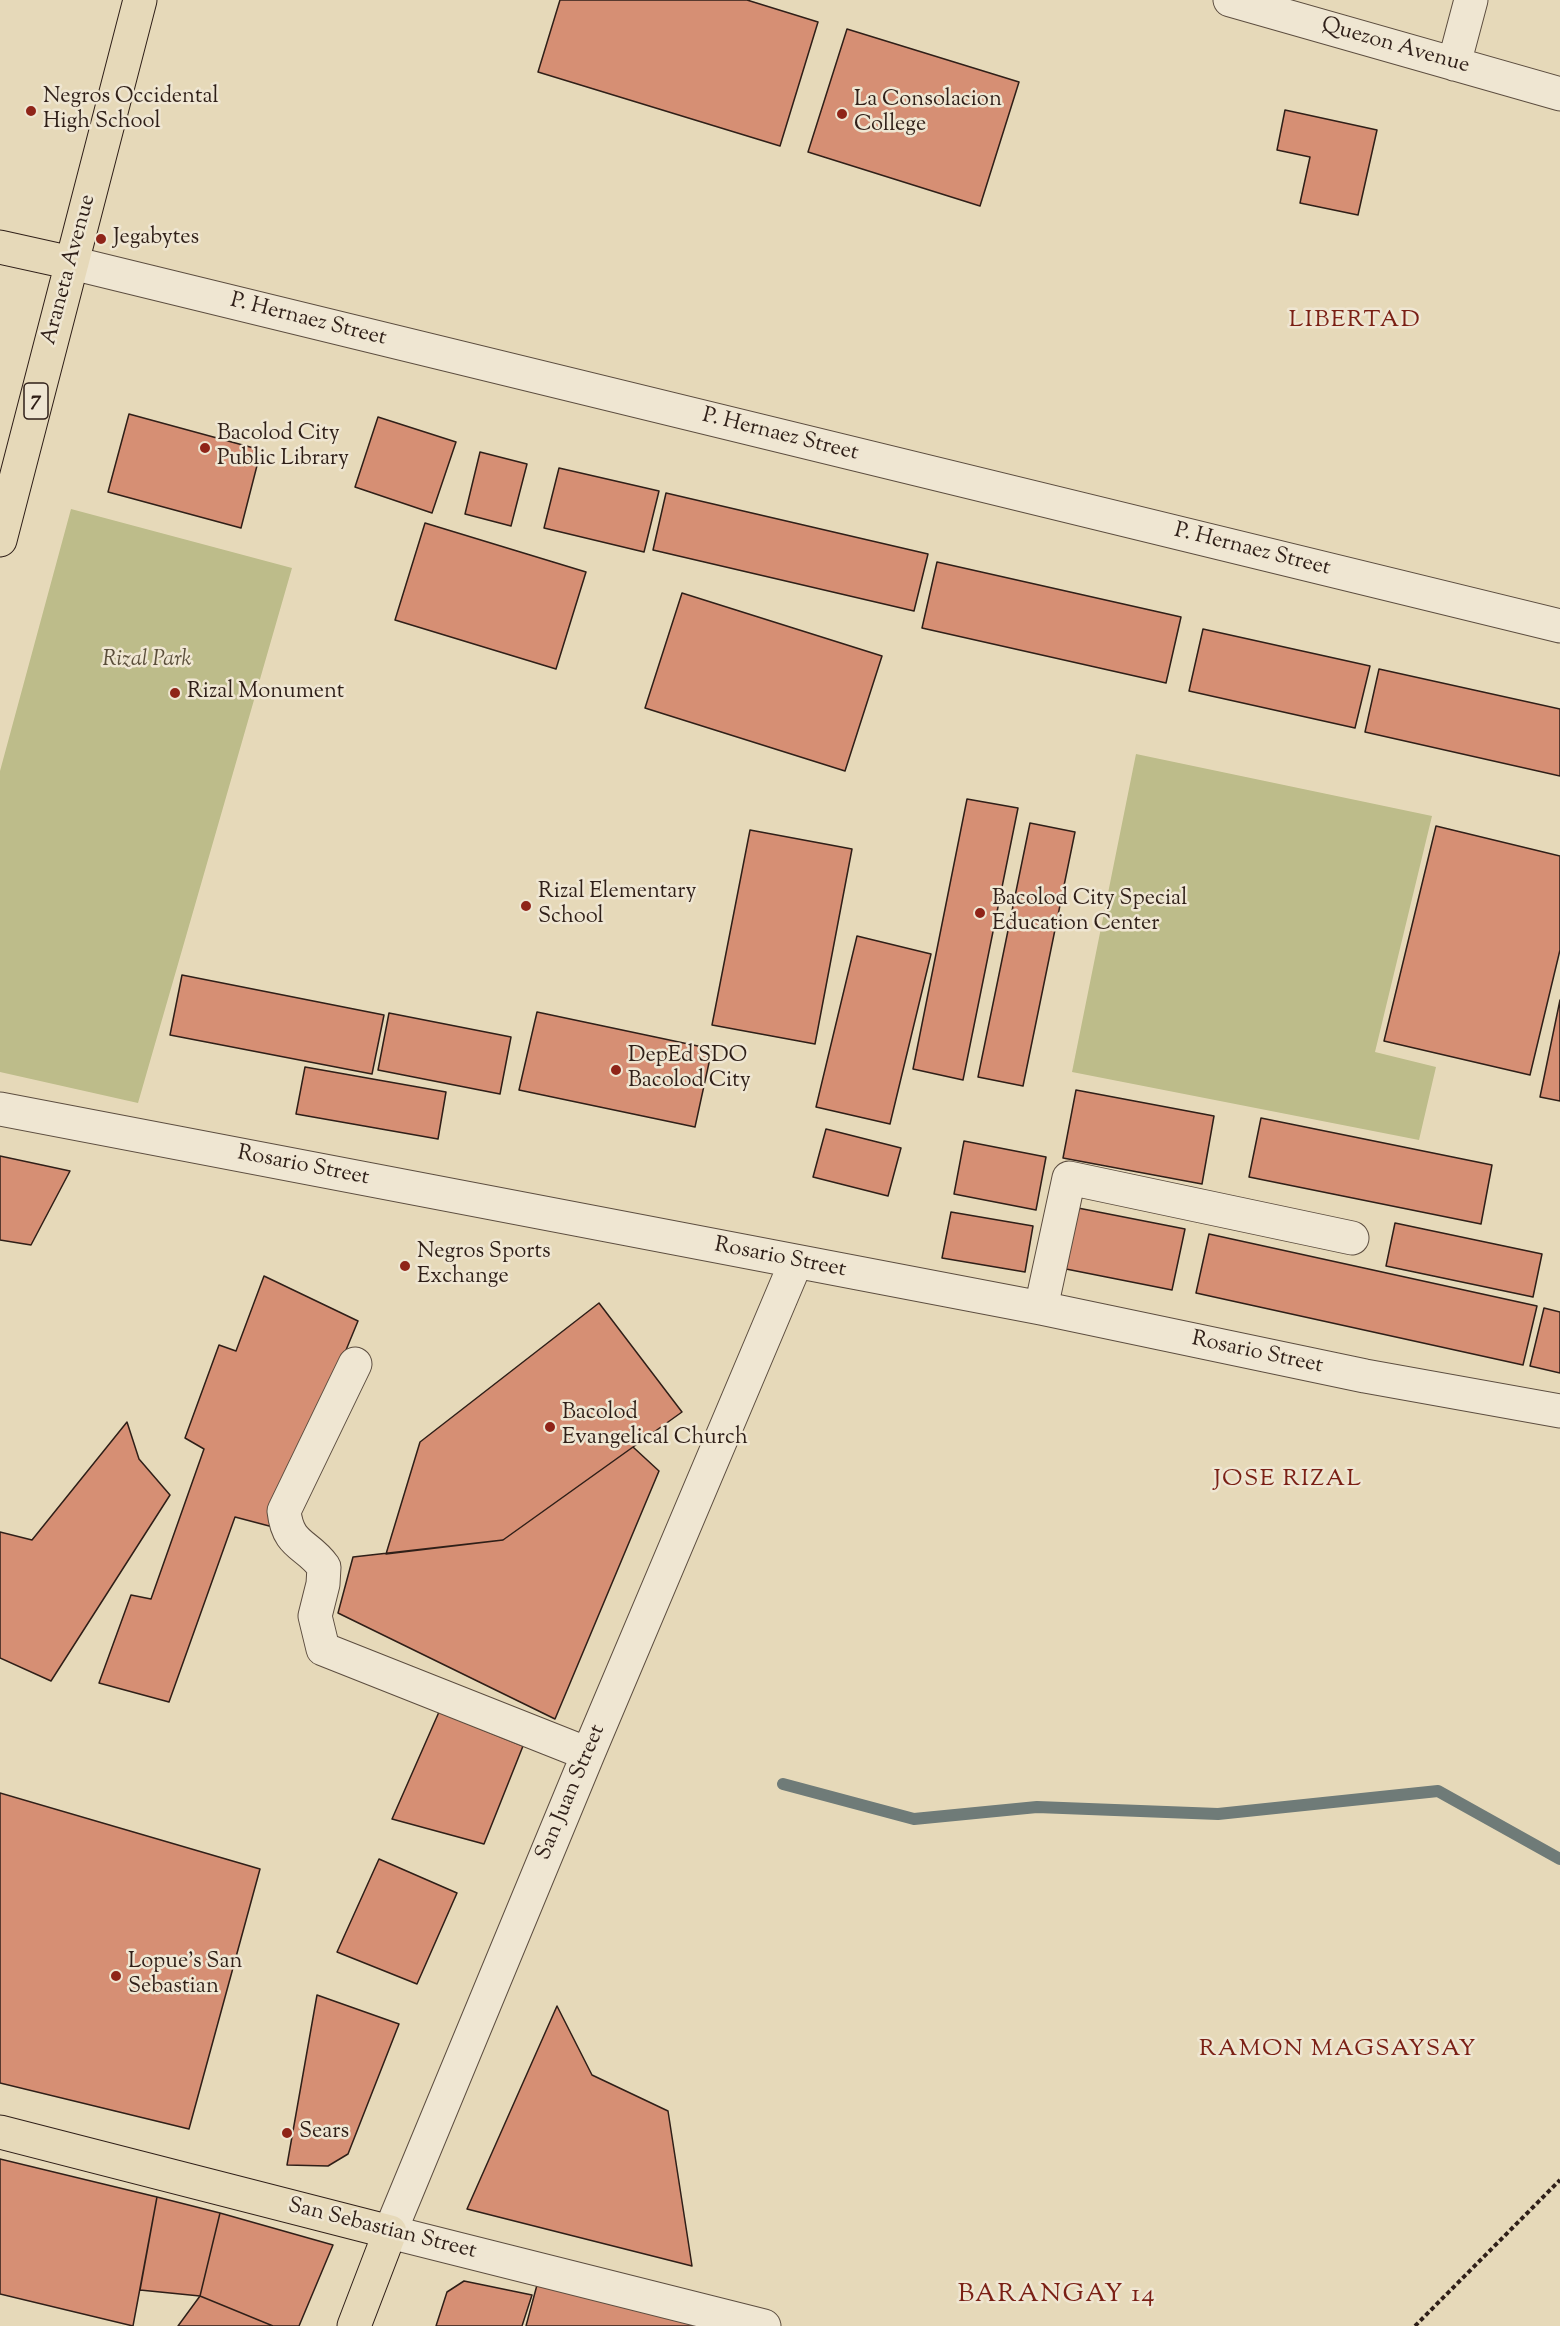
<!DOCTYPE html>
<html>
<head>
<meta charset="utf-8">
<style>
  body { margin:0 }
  canvas { display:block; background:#e6d9b9 }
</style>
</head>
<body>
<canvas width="1560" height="2326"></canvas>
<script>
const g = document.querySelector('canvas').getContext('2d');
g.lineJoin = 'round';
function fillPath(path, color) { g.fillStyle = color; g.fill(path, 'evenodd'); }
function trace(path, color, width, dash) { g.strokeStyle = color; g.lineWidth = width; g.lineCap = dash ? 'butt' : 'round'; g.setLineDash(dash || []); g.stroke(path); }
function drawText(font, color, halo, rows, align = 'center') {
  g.font = font + ' "Sorts Mill Goudy",serif'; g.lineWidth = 5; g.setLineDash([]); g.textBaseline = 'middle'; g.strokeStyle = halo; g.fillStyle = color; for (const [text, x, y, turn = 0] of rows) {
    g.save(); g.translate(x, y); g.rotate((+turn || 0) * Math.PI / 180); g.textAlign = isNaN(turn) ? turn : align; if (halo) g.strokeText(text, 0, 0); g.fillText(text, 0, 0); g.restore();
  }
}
fillPath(new Path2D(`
  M71,509L292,568L138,1103L0,1072V771Z
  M1136,754L1432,816L1375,1052L1436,1067L1419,1140L1072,1072Z`), '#bdbc8a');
trace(new Path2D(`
  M783,1784L914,1819L1037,1807L1218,1814L1438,1791L1560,1859`), '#6f7b78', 12);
const building = new Path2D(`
  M560,0H747L818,22L780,146L538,72Z
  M847,29L1019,82L980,206L808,152Z
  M1285,110L1377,130L1358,215L1300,203L1310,157L1277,150Z
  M129,414L261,450L241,528L108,492Z
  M378,417L456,442L432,513L355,487Z
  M480,452L527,464L511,526L465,514Z
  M559,468L659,491L644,552L544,528Z
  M666,493L928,554L914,611L653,550Z
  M425,523L586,572L556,669L395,620Z
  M937,562L1181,617L1166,683L922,628Z
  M682,593L882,656L845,771L645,708Z
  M1203,629L1370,666L1355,728L1189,691Z
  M1379,669L1560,709V776L1365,732Z
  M967,799L1018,808L963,1080L913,1069Z
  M1030,823L1075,832L1023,1086L978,1077Z
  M1436,826L1560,856V950L1530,1075L1384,1041Z
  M750,830L852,849L815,1044L712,1025Z
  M857,936L931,954L890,1124L816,1107Z
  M182,975L384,1015L372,1074L170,1035Z
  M1560,1000V1101L1540,1097Z
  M537,1012L712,1049L695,1127L519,1090Z
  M389,1013L511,1037L500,1094L378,1070Z
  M305,1067L446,1092L438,1139L296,1114Z
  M1076,1090L1214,1116L1202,1184L1063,1158Z
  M1261,1118L1492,1165L1481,1224L1249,1177Z
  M826,1129L901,1148L888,1196L813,1177Z
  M964,1141L1046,1157L1036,1210L954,1194Z
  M0,1156L70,1171L31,1245L0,1240Z
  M1078,1208L1185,1229L1172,1290L1066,1269Z
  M951,1212L1033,1226L1025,1272L942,1258Z
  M1395,1223L1542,1254L1533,1297L1386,1266Z
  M1209,1234L1537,1306L1523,1365L1196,1293Z
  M264,1276L358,1321L273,1527L235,1517L169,1702L99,1683L131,1595L151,1599L204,1449L185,1438L219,1345L236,1351Z
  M599,1303L682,1412L503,1540L386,1554L420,1442Z
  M1544,1308L1560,1312V1373L1530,1366Z
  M127,1422L139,1459L170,1495L51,1681L0,1658V1532L32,1540Z
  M633,1447L659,1471L555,1719L338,1613L353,1557L503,1540Z
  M439,1712L523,1746L484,1844L392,1819Z
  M0,1793L260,1869L189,2129L0,2083Z
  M379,1859L457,1893L417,1984L337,1952Z
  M317,1995L399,2024L348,2154L328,2166L287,2165Z
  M557,2006L592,2075L668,2111L692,2266L467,2209Z
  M0,2159L157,2197L133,2326L0,2294Z
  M157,2197L220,2213L200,2296L140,2290Z
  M220,2213L333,2245L299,2326H273L200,2296Z
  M464,2281L532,2295L522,2326H436L447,2292Z
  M537,2285L718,2326H526Z
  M200,2296L273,2326H178Z`);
fillPath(building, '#d68f74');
trace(building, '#2f1f18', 1.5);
const minor = new Path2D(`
  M1230,0L1560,94
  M1454,64L1471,0
  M72,263L1560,626
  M0,1109L1041,1308L1365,1376L1560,1411
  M1041,1308L1069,1178L1352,1238
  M355,1364L284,1511C288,1547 307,1543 324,1567L323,1584L315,1616L323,1649L588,1754
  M764,2326L390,2232L588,1754L796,1262`);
const major = new Path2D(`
  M0,247L72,263
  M0,540L140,0
  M0,2132L390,2232L354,2326`);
trace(minor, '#5d4e40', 35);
trace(major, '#2f1f18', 35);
trace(new Path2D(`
  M1415,2326L1560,2180`), '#2f1f18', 4, [4.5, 3]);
trace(minor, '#efe6d2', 33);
trace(major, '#e6d9b9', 33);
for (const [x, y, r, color] of [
  [31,111,6,"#8f2418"],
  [842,114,6,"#8f2418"],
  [101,239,6,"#8f2418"],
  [205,448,6,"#8f2418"],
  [175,693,6,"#8f2418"],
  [526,906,6,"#8f2418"],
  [980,913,6,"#8f2418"],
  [616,1070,6,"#8f2418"],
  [405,1266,6,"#8f2418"],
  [550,1427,6,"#8f2418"],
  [116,1976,6,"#8f2418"],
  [287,2133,6,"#8f2418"]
]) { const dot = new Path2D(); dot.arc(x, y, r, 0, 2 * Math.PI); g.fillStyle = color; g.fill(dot); trace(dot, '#efe6d2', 2); }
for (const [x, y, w] of [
  [36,401,24]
]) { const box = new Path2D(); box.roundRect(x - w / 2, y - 18, w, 36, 4.5); g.fillStyle = '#efe6d2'; g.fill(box); trace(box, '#2f1f18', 1.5); }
drawText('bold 21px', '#2f1f18', null, [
  ["7",36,401]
]);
drawText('22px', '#2f1f18', '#efe6d2', [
  ["Quezon Avenue",1395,47,16],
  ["Araneta Avenue",70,270,-75],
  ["P. Hernaez Street",308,321,14],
  ["P. Hernaez Street",780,436,14],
  ["P. Hernaez Street",1252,551,14],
  ["Rosario Street",303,1167,11],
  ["Rosario Street",780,1259,11],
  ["Rosario Street",1257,1354,12],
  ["San Juan Street",572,1793,-67],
  ["San Sebastian Street",382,2230,14]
]);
drawText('22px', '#2f1f18', '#efe6d2', [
  ["Negros Occidental",43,98],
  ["High School",43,123],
  ["La Consolacion",854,101],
  ["College",854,126],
  ["Jegabytes",113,239],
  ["Bacolod City",217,435],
  ["Public Library",217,460],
  ["Rizal Monument",187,693],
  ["Rizal Elementary",538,893],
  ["School",538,918],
  ["Bacolod City Special",992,900],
  ["Education Center",992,925],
  ["DepEd SDO",628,1057],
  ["Bacolod City",628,1082],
  ["Negros Sports",417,1253],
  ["Exchange",417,1278],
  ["Bacolod",562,1414],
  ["Evangelical Church",562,1439],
  ["Lopue's San",128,1963],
  ["Sebastian",128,1988],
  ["Sears",299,2133]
], 'left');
drawText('italic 22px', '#5a4e3a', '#efe6d2', [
  ["Rizal Park",147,661]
]);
g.letterSpacing = '1.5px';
drawText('24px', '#7a1f14', '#efe6d2', [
  ["LIBERTAD",1355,322],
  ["JOSE RIZAL",1288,1481],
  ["RAMON MAGSAYSAY",1338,2051]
]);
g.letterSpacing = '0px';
g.letterSpacing = '1.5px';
drawText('26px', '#7a1f14', '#efe6d2', [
  ["BARANGAY 14",1057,2297]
]);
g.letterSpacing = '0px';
</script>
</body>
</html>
